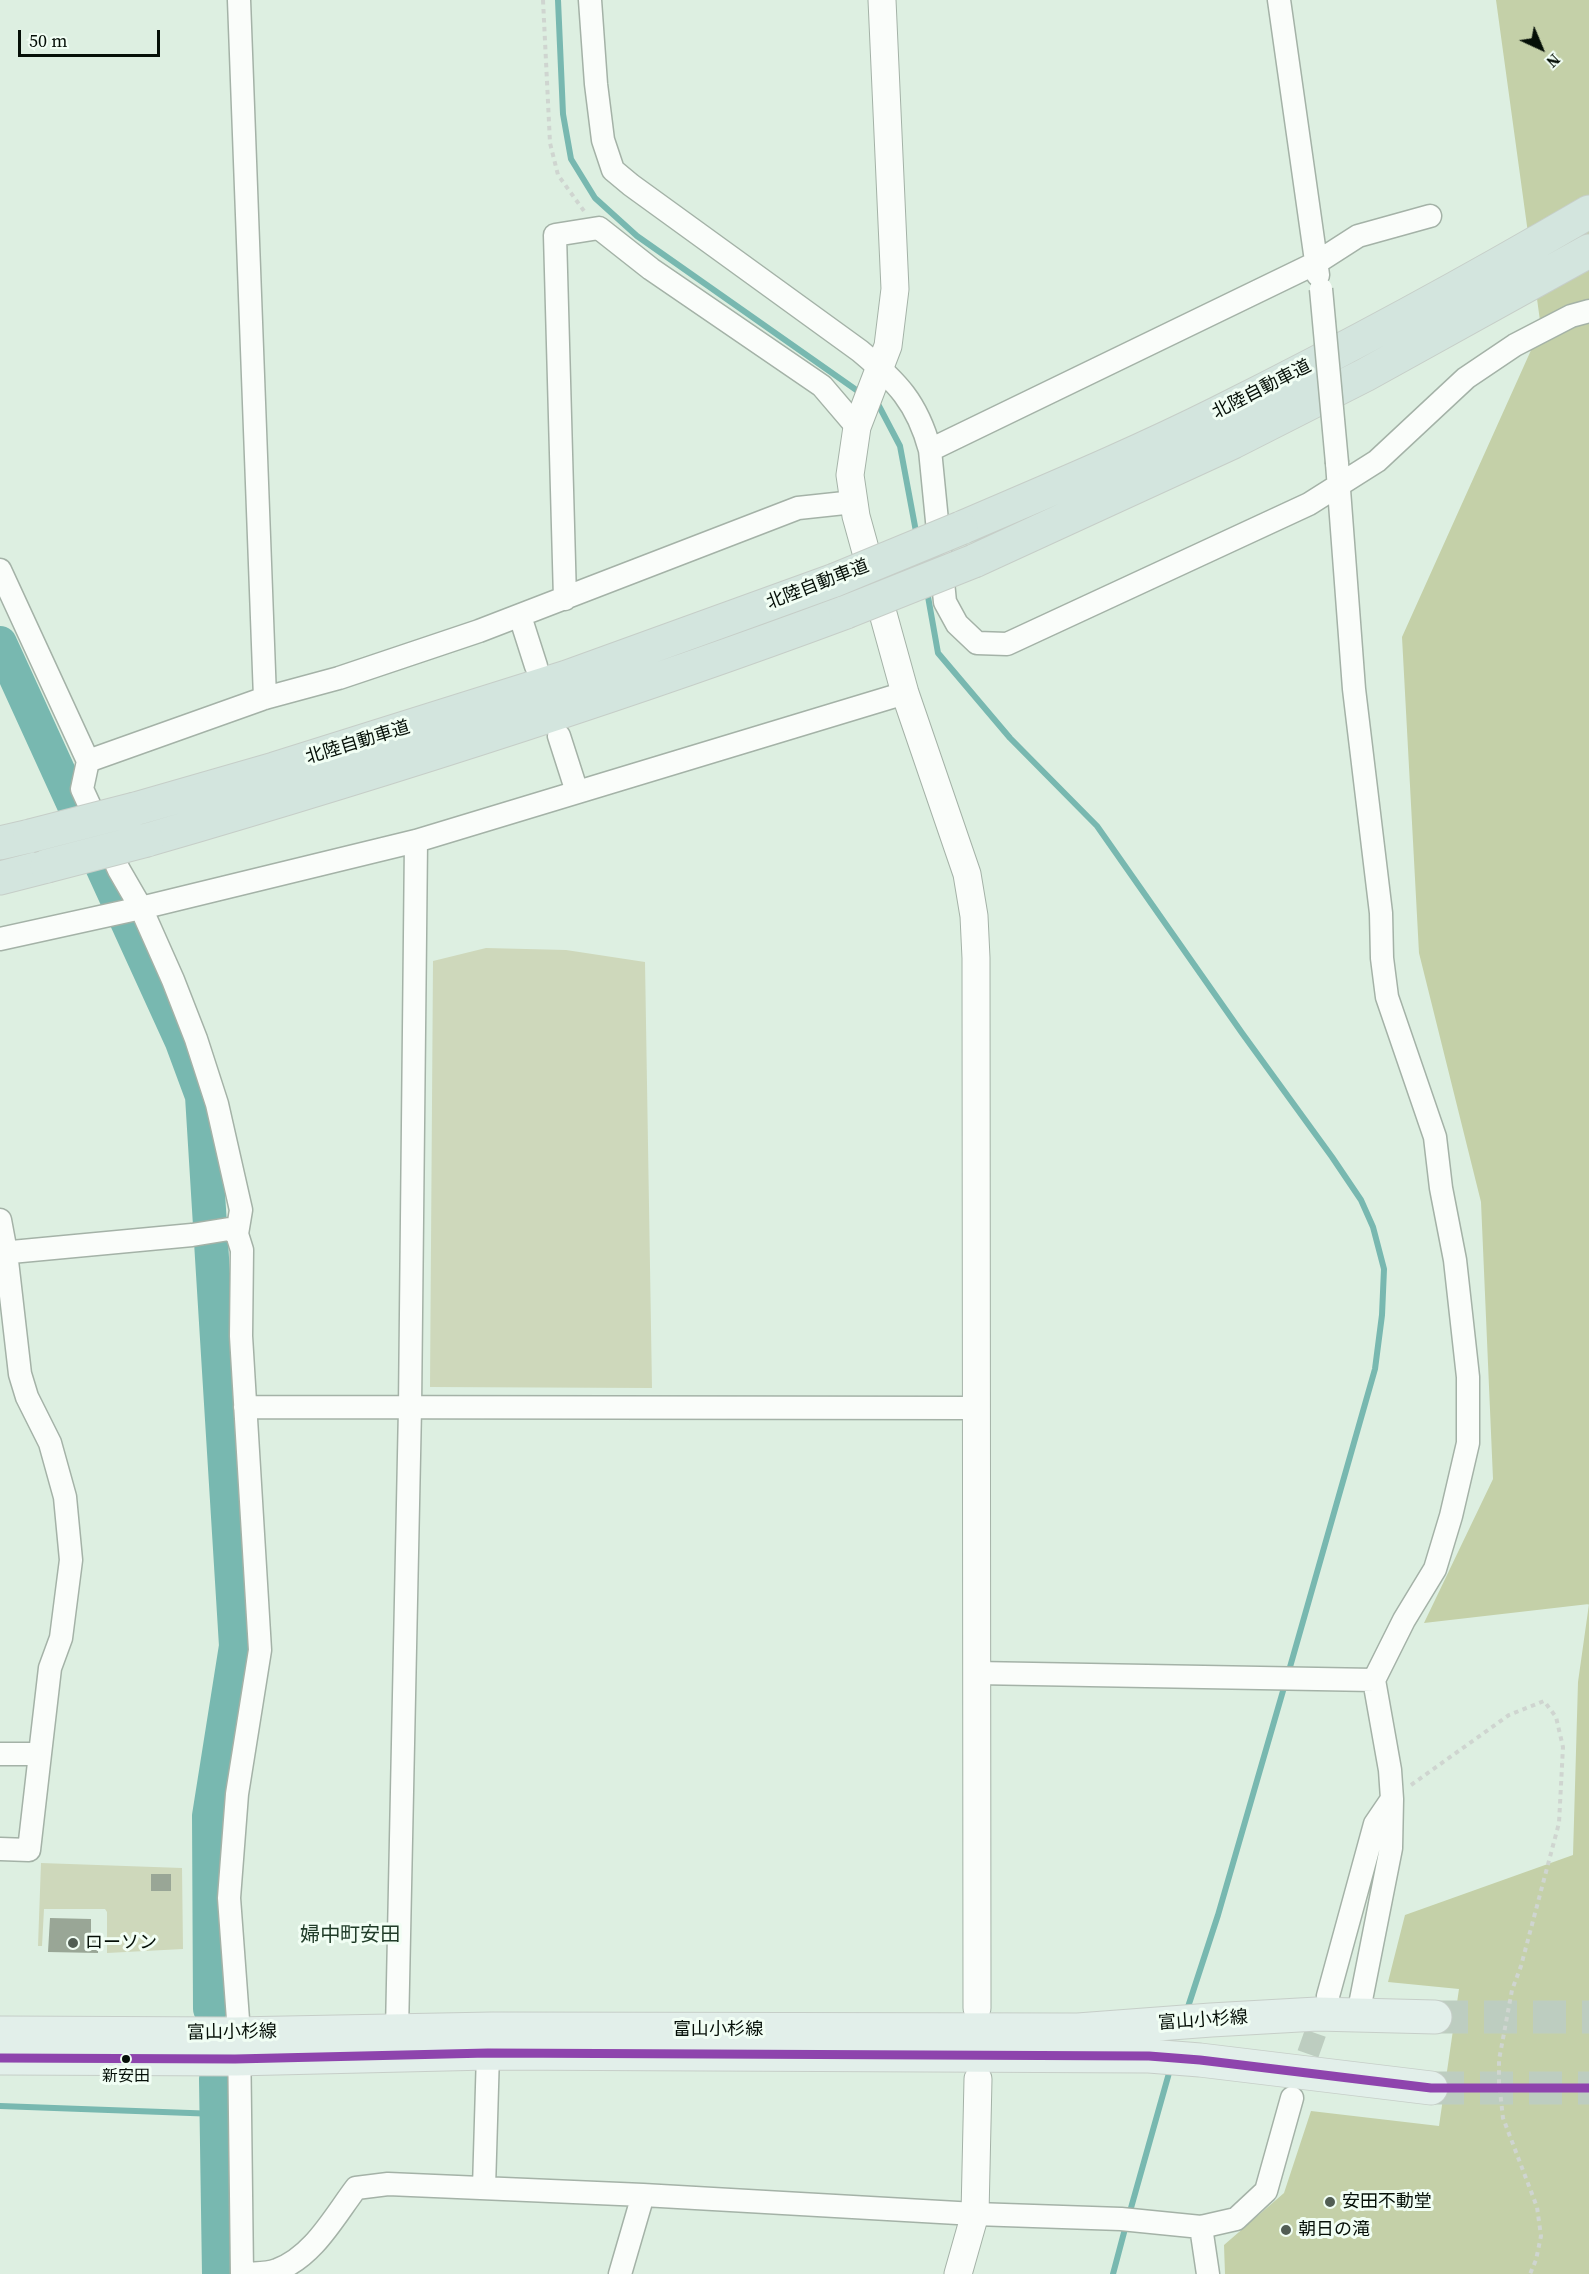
<!DOCTYPE html>
<html>
<head>
<meta charset="utf-8">
<style>
  body { margin:0 }
  #map { position:relative; width:1589px; height:2274px; overflow:hidden; background:#ddefe1; font-family:"Source Serif 4",serif }
  canvas { display:block }
  .north { position:absolute; left:1511px; top:18px; width:60px; height:60px; -webkit-text-stroke:4px #f1fef4; paint-order:stroke; rotate:136deg; font-size:16px; font-weight:700; line-height:24px; text-align:center; color:#050f07 }
  .north::after { content:''; display:block; margin:auto; width:21px; height:27px; background:#050f07; clip-path:polygon(50% 0,100% 100%,50% 72%,0 100%) }
  .scale { position:absolute; left:18px; top:30px; width:142px; height:27px; box-sizing:border-box; border:3px solid #050f07; border-top:0; padding-left:8px; font-size:18px; line-height:21px; white-space:nowrap; color:#050f07; -webkit-text-stroke:4px #f1fef4; paint-order:stroke }
</style>
</head>
<body>
<div id="map">
<canvas width="1589" height="2274"></canvas>
<div class="north">N</div>
<div class="scale">50 m</div>
</div>
<script>
const g = document.querySelector('canvas').getContext('2d');
g.lineJoin = 'round';
function fillPath(path, color) { g.fillStyle = color; g.fill(path, 'evenodd'); }
function trace(path, color, width, dash) { g.strokeStyle = color; g.lineWidth = width; g.lineCap = dash ? 'butt' : 'round'; g.setLineDash(dash || []); g.stroke(path); }
function drawText(font, color, halo, rows, align = 'center') {
  g.font = font + ' "Source Serif 4","Noto Sans JP",serif'; g.lineWidth = 6; g.setLineDash([]); g.textBaseline = 'middle'; g.strokeStyle = halo; g.fillStyle = color; for (const [text, x, y, turn = 0] of rows) {
    g.save(); g.translate(x, y); g.rotate((+turn || 0) * Math.PI / 180); g.textAlign = isNaN(turn) ? turn : align; if (halo) g.strokeText(text, 0, 0); g.fillText(text, 0, 0); g.restore();
  }
}
fillPath(new Path2D(`
  M486,948L566,950L645,962L652,1388L430,1387L433,961Z
  M41,1863L182,1868L183,1949L107,1953V1912L105,1909H44L42,1946H38Z`), '#ced8bb');
fillPath(new Path2D(`
  M1496,0H1589V2274H1225L1224,2245L1284,2193L1311,2111L1439,2126L1459,1989L1388,1982L1405,1915L1573,1855L1578,1682L1589,1604L1424,1623L1493,1479L1481,1202L1419,953L1402,637L1541,328Z`), '#c4d0a8');
trace(new Path2D(`
  M558,0L563,114L571,159L595,198L637,236L862,394
  M875,403L879,406L900,446L917,537
  M927,591L938,653L1010,738L1097,826L1242,1033L1332,1157L1361,1200L1373,1227L1384,1269L1382,1315L1375,1369L1288,1674
  M1186,2013L1218,1915L1285,1684
  M0,2106L217,2114
  M1129,2215L1171,2066
  M1113,2274L1126,2225`), '#78b8b0', 6);
trace(new Path2D(`
  M0,643L182,1042L202,1096L236,1646L209,1816L210,2009
  M216,2079L219,2274`), '#78b8b0', 34);
fillPath(new Path2D(`
  M151,1874H171V1891H151Z
  M50,1918L91,1919V1935H98V1953L48,1952Z`), '#99a696');
trace(new Path2D(`
  M1297,2085L1326,2003`), '#bdcdc0', 22, [22, 11]);
trace(new Path2D(`
  M1435,2017H1589
  M1431,2088H1589`), '#bdcdc0', 33, [33, 16]);
const minor = new Path2D(`
  M239,0L265,698
  M590,0L596,84L603,140L613,170L631,185L860,351C897,382 917,402 930,450L945,602L957,624L977,643L1007,644L1309,504L1377,461L1466,378L1515,345L1571,316L1589,311
  M1279,0L1318,275
  M930,450L1316,263L1358,236L1430,216
  M1337,463L1354,689L1381,913L1382,958L1387,997L1435,1137L1441,1188L1455,1260L1468,1377V1443L1451,1516L1435,1569L1404,1620L1374,1680L1390,1770L1392,1799L1391,1848L1358,2015
  M0,570L88,761L82,789L119,870L141,908L173,980L196,1039L217,1104L241,1210L237,1234
  M565,599L555,235L599,228L651,269L822,386L857,427
  M520,616L536,666
  M559,736L577,792
  M88,761L265,698L339,678L479,631L798,508L854,502
  M0,939L141,908L416,841L905,693
  M0,1220L6,1252L20,1374L27,1397L50,1443L65,1497L71,1560L61,1638L50,1668L40,1754H0
  M0,1253L192,1235L229,1229L237,1234L242,1250L241,1336L260,1650L237,1794L229,1898L239,2033L242,2274
  M245,1407L976,1408
  M976,1673L1374,1680
  M0,1849L29,1850L40,1754
  M1328,1996L1375,1824L1392,1799
  M397,2031L410,1408L416,841
  M484,2188L488,2053
  M1201,2227L1208,2274
  M245,2274C255,2273 267,2274 277,2270C313,2257 334,2217 356,2188L388,2184L643,2195L975,2214L1121,2219L1201,2227L1236,2219L1266,2191L1292,2098
  M620,2274L643,2195`);
const tertiary = new Path2D(`
  M882,0L895,289L888,346L857,427L850,475L856,516L905,693L967,874L974,916L976,958L977,2008
  M958,2274L975,2214L978,2079`);
const primary = new Path2D(`
  M0,2033L235,2034L492,2029L1078,2030L1211,2020L1317,2014L1435,2017
  M0,2058L235,2059L488,2053L1149,2056L1200,2060L1431,2088`);
const motorway = new Path2D(`
  M961,528C1047,491 1134,455 1218,413C1344,350 1468,283 1589,212
  M974,561L1233,442L1365,375L1589,251
  M135,809L274,769L567,677L835,580
  M147,840C384,771 615,698 846,612
  M0,843L30,836
  M0,878L47,866`);
trace(minor, '#a4b2a7', 25);
trace(tertiary, '#a4b2a7', 29);
trace(primary, '#c6cec8', 35);
trace(motorway, '#c6cec8', 35);
trace(new Path2D(`
  M543,0L550,143L558,175L584,211
  M1411,1785L1509,1715L1544,1701L1556,1717L1563,1747L1559,1823L1521,1966L1512,1990L1499,2060V2082L1503,2118L1537,2207L1541,2236L1536,2260L1530,2274`), '#cfd5d0', 4, [4.5, 4.5]);
trace(minor, '#fafdfa', 22);
trace(tertiary, '#fafdfa', 27);
trace(primary, '#e2efea', 33);
trace(motorway, '#d3e5de', 33);
const minorBridge = new Path2D(`
  M1321,289L1337,463`);
const motorwayBridge = new Path2D(`
  M835,580L961,528
  M846,612L974,561
  M30,836L135,809
  M47,866L147,840`);
trace(minorBridge, '#a4b2a7', 25, []);
trace(motorwayBridge, '#c6cec8', 35, []);
trace(minorBridge, '#fafdfa', 22);
trace(motorwayBridge, '#d3e5de', 33);
trace(new Path2D(`
  M0,2058L235,2059L488,2053L1149,2056L1200,2060L1431,2088H1589`), '#8e44ad', 9);
for (const [x, y, r, color] of [
  [73,1943,6,"#515d53"],
  [126,2059,5,"#050f07"],
  [1330,2202,6,"#515d53"],
  [1286,2230,6,"#515d53"]
]) { const dot = new Path2D(); dot.arc(x, y, r, 0, 2 * Math.PI); g.fillStyle = color; g.fill(dot); trace(dot, '#f1fef4', 2); }
drawText('16px', '#050f07', '#f1fef4', [
  ["新安田",126,2077]
]);
drawText('18px', '#050f07', '#f1fef4', [
  ["北陸自動車道",1262,390,-27],
  ["北陸自動車道",818,585,-21],
  ["北陸自動車道",358,743,-17],
  ["富山小杉線",1203,2021,-4],
  ["富山小杉線",718,2030],
  ["富山小杉線",232,2033,-1]
]);
drawText('18px', '#050f07', '#f1fef4', [
  ["ローソン",85,1943],
  ["安田不動堂",1342,2202],
  ["朝日の滝",1298,2230]
], 'left');
drawText('20px', '#203c28', '#f1fef4', [
  ["婦中町安田",350,1936]
]);
</script>
</body>
</html>
